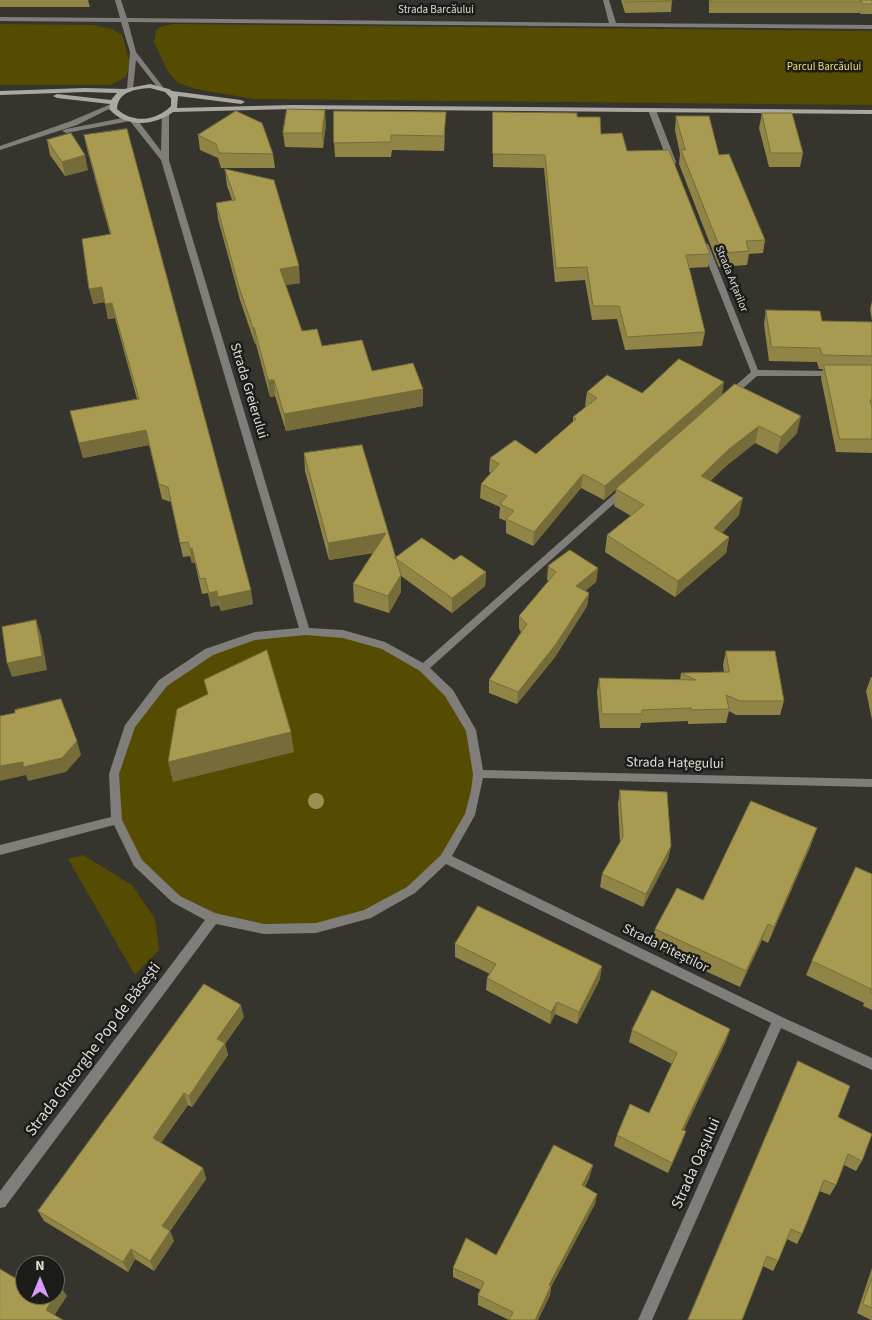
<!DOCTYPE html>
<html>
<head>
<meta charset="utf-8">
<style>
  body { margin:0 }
  #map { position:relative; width:872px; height:1320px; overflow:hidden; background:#35342d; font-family:"Source Sans 3",sans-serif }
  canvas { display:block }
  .north { position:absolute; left:15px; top:1255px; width:50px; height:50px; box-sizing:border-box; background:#1c1c19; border:1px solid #6a6965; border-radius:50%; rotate:0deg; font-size:14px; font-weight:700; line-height:20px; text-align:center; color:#deddd8 }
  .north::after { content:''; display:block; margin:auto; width:18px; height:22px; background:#d49cfc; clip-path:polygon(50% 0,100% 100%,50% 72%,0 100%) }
</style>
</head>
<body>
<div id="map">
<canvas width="872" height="1320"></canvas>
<div class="north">N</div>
</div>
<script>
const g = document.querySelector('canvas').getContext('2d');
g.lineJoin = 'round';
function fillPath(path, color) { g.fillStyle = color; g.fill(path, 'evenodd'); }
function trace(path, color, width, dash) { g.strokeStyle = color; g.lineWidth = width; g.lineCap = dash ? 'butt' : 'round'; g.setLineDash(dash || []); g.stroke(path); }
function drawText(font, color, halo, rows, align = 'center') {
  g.font = font + ' "Source Sans 3",sans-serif'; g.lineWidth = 5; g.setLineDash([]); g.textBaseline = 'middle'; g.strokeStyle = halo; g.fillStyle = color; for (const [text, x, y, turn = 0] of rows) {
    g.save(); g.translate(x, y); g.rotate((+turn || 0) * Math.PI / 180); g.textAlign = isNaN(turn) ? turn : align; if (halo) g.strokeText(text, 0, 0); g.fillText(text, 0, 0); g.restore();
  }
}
fillPath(new Path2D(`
  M0,24L94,25L112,29L122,35L130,63L126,77L111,85H0Z
  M173,24L872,31V105L254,99L196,89L178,83L168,72L154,42L156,31L160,27Z
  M305,631L385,646L424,668L449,693L471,730L476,791L445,858L411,890L367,914L316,928L264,929L213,918L176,899L138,863L117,820L114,774L130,725L163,683L209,652L255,636Z
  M83,855L132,885L155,919L159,950L135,975L68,859Z`), '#554b01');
fillPath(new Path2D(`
  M115,0H121L127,18L609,23L603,0H609L616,23L872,25V29L128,22L136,52L163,87L158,88L136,60L133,89L130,91L127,89L130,52L121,22L0,21V17L120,18Z
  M111,104L117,105L77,125L0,150V146L71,121Z
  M649,108L656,110L676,162L675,164H672L668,162L648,110Z
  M162,113L169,115V160L309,628L343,630L385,642L423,663L621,488L624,487L629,490L627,492L430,668L453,690L476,730L483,770L872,779V787L483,778L475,815L452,856L782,1017L872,1058V1070L781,1028L652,1320H638L771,1023L446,864L415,893L371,918L316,933L264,934L216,924L5,1207L0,1208V1191L205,920L172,902L134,866L114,825L0,855V845L111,817L109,774L125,725L159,680L205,649L255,632L299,628L161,160L130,121L66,133L62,131L66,129L128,117L136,118L161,151ZM305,635L343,638L382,649L420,671L445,696L466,731L473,774L471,791L465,814L441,855L407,887L364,910L316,923L264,924L215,913L180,896L142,860L122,820L119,774L135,727L167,686L213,655L255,640Z
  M702,244H708L709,246L758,370L834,371L838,374L837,376H757L733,397H727L726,395L727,393L751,372L701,246Z`), '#7f7e7b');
fillPath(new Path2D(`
  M150,84L169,89L172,91L241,100L245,102L241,104L178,96L177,108L292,105L872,110V114L292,109L173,112C154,126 126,128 109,109L110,104L57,98L53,96L57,94L111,100L117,93L85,92L0,95V91L85,88L124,89ZM150,88L165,92L171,98V106C156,121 133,124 117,109C118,91 136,89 150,88Z`), '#a9a8a2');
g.fillStyle = '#9a9054';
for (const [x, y] of [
  [316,801]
]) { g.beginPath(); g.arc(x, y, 8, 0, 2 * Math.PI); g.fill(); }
fillPath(new Path2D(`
  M0,0H88L90,7H0Z
  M621,0H672L671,12L625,13Z
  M709,0H872V14H860L859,11V13H709Z
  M493,112L577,117L627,151L710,254L708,267L689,268L705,332L702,346L625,350L617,319L592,320L585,280L555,282L544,168L493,167Z
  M762,113L803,153L800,167H769L759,128Z
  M676,116L719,155L765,240L763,253L749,254L747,265L719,267L679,164L680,154L675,130Z
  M326,124L323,148L285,147L283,133Z
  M445,126L444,151L392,150L391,157H335L334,143Z
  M84,135L253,604L221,611L219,605L211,607L208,593L202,594L195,563H192L190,556L183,557L171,502L162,499L149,445L83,458L70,411L137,399L115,318L108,319L105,302L93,304L110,234L87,149Z
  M198,135L273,154L275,168H221L218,158L200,150Z
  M47,140L88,170L65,176L50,155Z
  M225,169L300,283L285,285L302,331L322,346L372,371L423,389V406L286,431L275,396L270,397L256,344H255L240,300L218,219L216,203L232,200L227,186Z
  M872,301V321L870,309Z
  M766,310L822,321L872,322V453L836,452L821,378L823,369H819L817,362L769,361L764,324Z
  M735,384L797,433L777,454L755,443L726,466L710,481L739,515L722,533L729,537L726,553L675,597L605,552L607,535L631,516L614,506L616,489Z
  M587,392L722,396L604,500L581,488L533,546L506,533V521L499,518L500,507L480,498L481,484L491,473L489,472L490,458L536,454L573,422V417L586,407L585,406Z
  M304,453L396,558L454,560L486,572L485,586L452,613L401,576V592L389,613L354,602L353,584L373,553L329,560L305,471Z
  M548,566L598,568L596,582L585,591L589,593L587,606L555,657L517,704L489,693V680L521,632L519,629V616L549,581L547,580Z
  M726,651L784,701L780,715H736L729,711L726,723L688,724V721L641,723L640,728H600L597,692L599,678L680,680L681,673L724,672L723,665Z
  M871,677H872V720L866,691Z
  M620,790L671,846L668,859L643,907L600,887L602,874L620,842L618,804Z
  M811,845L768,943L762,940L740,987L651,946L655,929L703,900Z
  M872,874V1010L863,1006L864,1003L806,975L812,961Z
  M455,944L600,979L577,1024L555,1014L550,1024L486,990L487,978L490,974L455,957Z
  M244,1017L225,1044L228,1055L192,1107L188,1105L161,1143L203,1168L206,1179L170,1231L174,1241L154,1271L135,1259L128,1272L44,1221L38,1211Z
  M730,1029L726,1041L684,1130L686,1131L682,1142L668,1173L614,1146L617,1135L649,1113L672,1064L629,1042L632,1030Z
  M838,1117L862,1161L856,1171L844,1165L836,1185L830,1195L819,1191L802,1234L797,1244L787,1239L778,1261L773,1271L763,1266L688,1320Z
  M590,1176L585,1187L597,1194L595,1204L551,1287L550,1295L538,1320H509L478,1305V1295L481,1290L453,1277V1268L496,1255Z
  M872,1268V1320H871L857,1313Z`), '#908546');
fillPath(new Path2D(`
  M325,110L326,124L323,148L322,133Z
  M446,112L445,126L444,151V136Z
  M85,155L88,170L65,176L62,162Z
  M299,266L300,283L281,286L280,269Z
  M102,287L105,302L93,304L89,289Z
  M112,303L115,318L108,319L105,304Z
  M254,327L256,344H255L253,328Z
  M268,380H274L275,396L270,397Z
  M724,382L722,396L604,500L605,486Z
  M423,389V406L286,431L284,414Z
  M801,416L797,433L777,454L781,437Z
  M759,426L755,443L726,466L698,493L701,476L729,449Z
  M146,430L149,445L83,458L79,443Z
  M583,474L581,488L533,546L534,532Z
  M743,498L739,515L710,545L714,528Z
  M386,533L387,550L329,560L328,543Z
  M729,537L726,553L675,597L678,581Z
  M192,548L195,563H192L190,549Z
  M598,568L596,582L574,600L576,586Z
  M486,572L485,586L452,613V598Z
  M401,575V592L389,613L388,596Z
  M251,590L253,604L221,611L218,597Z
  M217,591L219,605L211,607L209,593Z
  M589,593L587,606L555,657L517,704L518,692Z
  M36,620L41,635L47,670L12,677L7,663Z
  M291,732L294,752L173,782L168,762Z
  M77,741L81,755L66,772L28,781L26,775L0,781V766Z
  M817,828L811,845L768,943L774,927Z
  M671,846L668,859L643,907L646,894Z
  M768,924L762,940L740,987L746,971Z
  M602,966L600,979L577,1024L579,1012Z
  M557,1002L555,1014L550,1024L551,1012Z
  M241,1005L244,1017L225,1044L228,1055L192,1107L189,1096L217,1039Z
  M730,1029L726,1041L679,1141L682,1130Z
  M184,1093L188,1105L157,1149L153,1138Z
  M686,1131L682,1142L668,1173L672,1163Z
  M593,1165L590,1176L580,1196L582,1185Z
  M203,1168L206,1179L166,1236L162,1226Z
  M597,1194L595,1204L551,1287L550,1295L538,1320H535L549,1285Z
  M170,1231L174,1241L154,1271L150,1261Z
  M131,1249L135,1259L128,1272L123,1262Z
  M61,1287L67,1296L52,1319L46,1310Z`), '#766c39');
const building = new Path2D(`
  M626,0H672V1L626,2Z
  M711,0H861V2H711Z
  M861,0H872V4H863Z
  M287,109L325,110L322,133H283Z
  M236,111L262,123L273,154L219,153L216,144L198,135Z
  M334,111L446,112L444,136L391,135V142L334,143Z
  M493,112L577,113V117H600L601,134L622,133L627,151L669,150L710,254L686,255L705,332L627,337L619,306H593L587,267L556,268L545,155L493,154Z
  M762,113H792L803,153H771Z
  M676,116H709L719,155L729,154L765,240L746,241L749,251L722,253L681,150H685Z
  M127,129L251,590L218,597L217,591L209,593L205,578L200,579L192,548L190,549L188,542L180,543L168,487L159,484L146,430L79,443L70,411L139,399L112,303L105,304L102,287L89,289L82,239L111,234L84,135Z
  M71,133L85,155L62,162L47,140Z
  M225,169L274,180L299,266L280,269L302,331L317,329L322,346L362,340L372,371L413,363L423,389L284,414L274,380H268L254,327L253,328L238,284L216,203L235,200Z
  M766,310L820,311L822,321L872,322V356L822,355L820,348L772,347Z
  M679,359L724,382L605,486L583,474L534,532L506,519L514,511L500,504L507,496L481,484L499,464L490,458L515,440L536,454L576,419L573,417L597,398L587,392L607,375L642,393Z
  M824,365H872V400H870L872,408V439H840Z
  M735,384L801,416L781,437L759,426L729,449L701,476L743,498L714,528L729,537L678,581L607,535L644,505L616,489Z
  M362,445L401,575L388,596L353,584L386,533L328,543L304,453Z
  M422,538L454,560L461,555L486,572L452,598L395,558Z
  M570,550L598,568L576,586L589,593L556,644L518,692L489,680L527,624L519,616L556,572L548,566Z
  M36,620L42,656L7,663L2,627Z
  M267,650L291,732L168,762L177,709L208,694L204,680Z
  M726,651H775L784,701H740L726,695L729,709L691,710V708L642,710V714H602L599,678L696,680L681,673L729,672Z
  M61,699L77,741L62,758L23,767V762L0,766V716L15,713V710Z
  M620,790L667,792L671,846L646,894L602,874L623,837Z
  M751,801L817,828L774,927L768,924L746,971L655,929L677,888L703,900Z
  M856,867L872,874V993L870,992L871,989L812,961Z
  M478,906L602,966L579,1012L557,1002L551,1012L487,978L496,964L455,944Z
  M204,984L241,1005L217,1039L225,1043L189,1096L184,1093L153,1138L203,1168L162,1226L170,1231L150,1261L131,1249L123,1262L38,1211Z
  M652,990L730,1029L682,1130L686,1131L672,1163L617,1135L630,1104L649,1113L677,1053L632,1030Z
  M798,1061L850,1086L838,1117L872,1134L862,1161L848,1154L836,1185L824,1180L802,1234L791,1229L778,1261L767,1256L742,1320H688Z
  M554,1145L593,1165L582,1185L597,1194L549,1285L551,1286L535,1320H509L513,1312L478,1295L484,1282L453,1268L466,1238L496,1255Z
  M0,1269L20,1281L25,1274V1295H55V1283L61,1287L46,1310L63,1320H0Z
  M872,1278V1308L863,1304Z`);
fillPath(building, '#a89b51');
trace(building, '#766c39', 1);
drawText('11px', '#deddd8', '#1c1c19', [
  ["Strada Barcăului",436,11],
  ["Strada Arțarilor",731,279,68]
]);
drawText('11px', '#ecdb73', '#1c1c19', [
  ["Parcul Barcăului",824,68]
]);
drawText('14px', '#deddd8', '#1c1c19', [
  ["Strada Greierului",248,391,73],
  ["Strada Hațegului",675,764,1],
  ["Strada Piteștilor",665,949,26]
]);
drawText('16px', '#deddd8', '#1c1c19', [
  ["Strada Gheorghe Pop de Băsești",94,1050,-53],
  ["Strada Oașului",697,1164,-66]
]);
</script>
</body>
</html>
